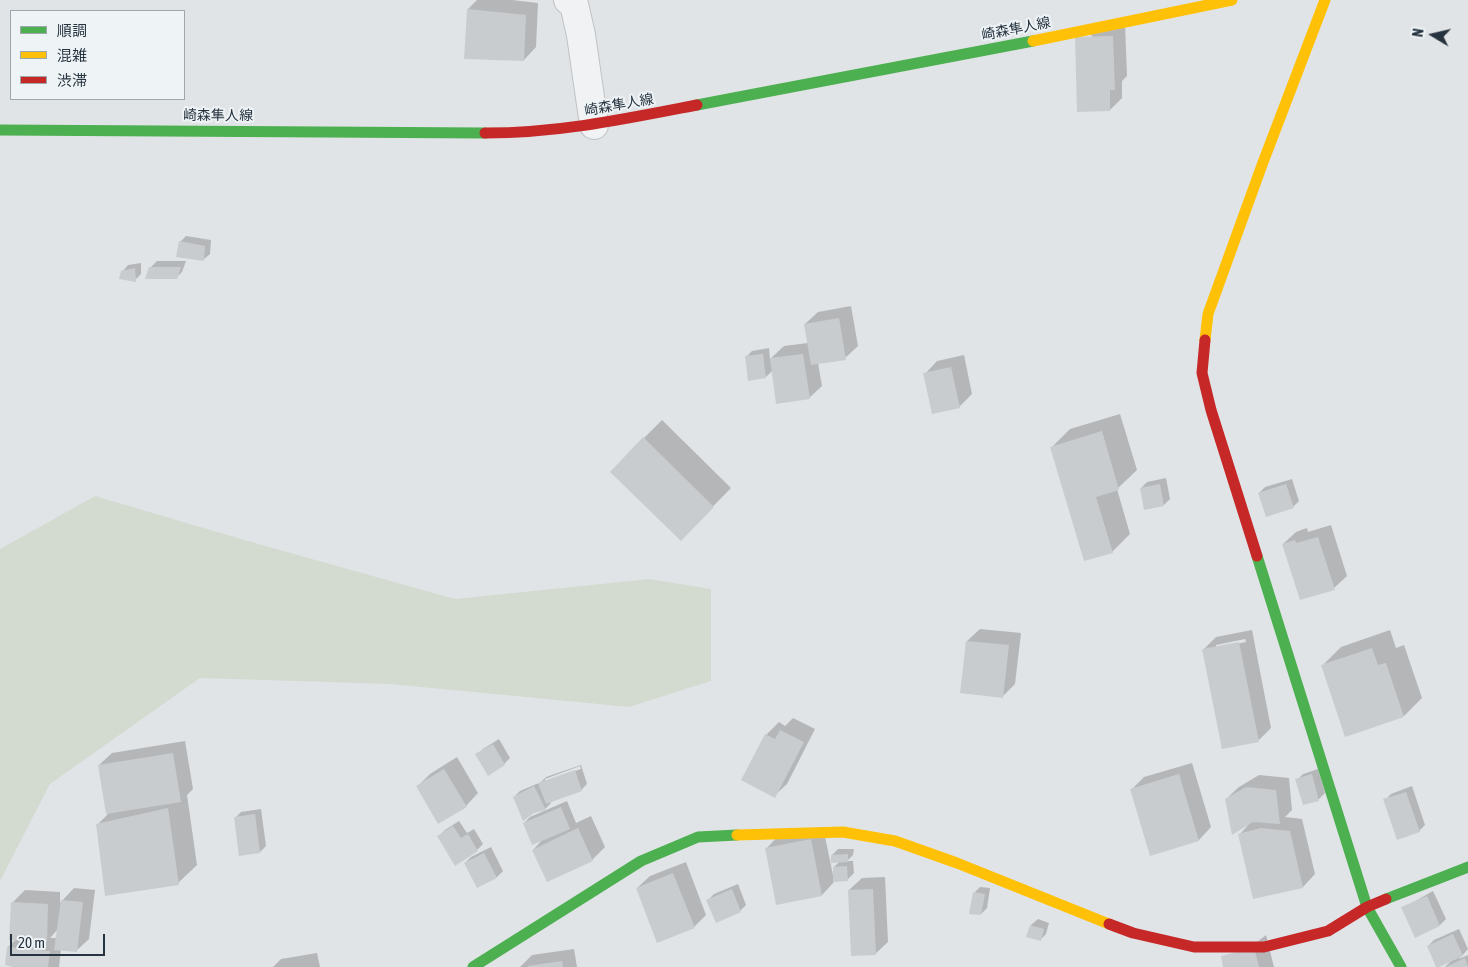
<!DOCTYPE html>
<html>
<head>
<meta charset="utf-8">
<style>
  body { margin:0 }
  #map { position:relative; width:1468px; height:967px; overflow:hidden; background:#e1e4e7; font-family:"Asap Condensed","Noto Sans JP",sans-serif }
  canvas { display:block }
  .legend { position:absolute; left:10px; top:10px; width:175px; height:90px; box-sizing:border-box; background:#eef3f6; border:1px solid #9ea7ad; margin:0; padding:6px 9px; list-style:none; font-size:15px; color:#273440 }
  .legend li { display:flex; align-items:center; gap:10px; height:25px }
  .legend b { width:25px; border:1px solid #9ea7ad }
  .north { position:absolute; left:1408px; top:10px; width:50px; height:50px; -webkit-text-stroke:4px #eef3f6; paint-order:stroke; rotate:279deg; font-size:14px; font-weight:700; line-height:20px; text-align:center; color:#273440 }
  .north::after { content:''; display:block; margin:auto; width:18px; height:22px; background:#273440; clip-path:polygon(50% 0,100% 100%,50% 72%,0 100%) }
  .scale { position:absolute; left:10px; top:934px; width:95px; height:22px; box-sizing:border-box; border:2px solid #273440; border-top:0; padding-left:6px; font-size:15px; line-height:18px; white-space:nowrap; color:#273440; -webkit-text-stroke:4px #eef3f6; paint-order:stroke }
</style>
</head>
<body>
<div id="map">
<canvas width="1468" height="967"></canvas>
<ul class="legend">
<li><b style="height:6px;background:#4caf50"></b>順調</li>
<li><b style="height:6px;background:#ffc107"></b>混雑</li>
<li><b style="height:6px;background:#c62828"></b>渋滞</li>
</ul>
<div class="north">N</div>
<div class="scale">20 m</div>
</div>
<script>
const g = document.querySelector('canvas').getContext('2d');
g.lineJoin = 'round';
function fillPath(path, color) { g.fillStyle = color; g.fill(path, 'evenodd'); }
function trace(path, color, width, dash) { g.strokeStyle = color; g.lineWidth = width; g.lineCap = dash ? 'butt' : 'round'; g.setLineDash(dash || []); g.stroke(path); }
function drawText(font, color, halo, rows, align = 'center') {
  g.font = font + ' "Asap Condensed","Noto Sans JP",sans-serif'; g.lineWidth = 4; g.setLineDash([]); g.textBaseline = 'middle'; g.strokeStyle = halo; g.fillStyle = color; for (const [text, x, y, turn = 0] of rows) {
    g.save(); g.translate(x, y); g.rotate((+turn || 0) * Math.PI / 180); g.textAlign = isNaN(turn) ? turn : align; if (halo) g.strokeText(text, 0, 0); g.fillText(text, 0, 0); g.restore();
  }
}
fillPath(new Path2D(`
  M95,496L255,543L455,599L649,579L711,589V681L629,707L390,684L200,678L50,784L0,881V549Z`), '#d3dbd1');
fillPath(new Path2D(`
  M477,0H512L538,3L536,47L524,60L468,9Z
  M1125,24L1127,76L1122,81V98L1110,110L1089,25Z
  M186,236L211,240L210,254L203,260L180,242Z
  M157,261H186L182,272L176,278L150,268Z
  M141,263V274L135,280L122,272L128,265Z
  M851,306L858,346L845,358L818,363L822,386L809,398L773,370L766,377L746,357L752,351L769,348L770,359L784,346L808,343L805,324L818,312Z
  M964,355L972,394L959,407L925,374L937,361Z
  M1120,414L1137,470L1117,489L1130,534L1112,552L1052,447L1070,429Z
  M662,420L731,488L681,539L644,438Z
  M1166,478L1170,499L1164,505L1141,488L1147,482Z
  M1292,479L1299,501L1293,507L1259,493L1265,487Z
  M1331,525L1347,576L1334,588L1283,544L1296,532L1307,528L1308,532Z
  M980,629L1021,633L1015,684L1003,696L967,641Z
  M1252,630L1271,728L1259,740L1203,650L1216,637ZM1245,639L1246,642L1216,648V645Z
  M1390,630L1396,648L1404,645L1422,698L1404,716L1323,665L1341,647Z
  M793,718L815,729L787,784L774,796L766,735L779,722L785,726Z
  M499,739L510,758L504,764L477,755L483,749Z
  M185,741L193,789L187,795L197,865L178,883L98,824L108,814L99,765L112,753Z
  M457,757L478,793L466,806L417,787L430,774Z
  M1192,763L1211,827L1199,840L1131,790L1144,777Z
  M581,765L587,784L581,790L550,801L551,803L545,809L514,797L520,791L541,782L546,777ZM580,766L581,769L545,781V779Z
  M1318,769L1325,793L1319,799L1304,804L1297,780L1303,774Z
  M1259,775L1289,778L1292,810L1285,817L1302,819L1315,874L1303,887L1254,898L1240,834L1249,824L1226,799L1239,787Z
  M1412,786L1425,825L1419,831L1385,800L1391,794Z
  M567,801L576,823L591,816L605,847L592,860L533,850L544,838L524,823L530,817Z
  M261,809L266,846L260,852L235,818L241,812Z
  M459,821L467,833L474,829L483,844L477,850L439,836L445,830Z
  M823,827L833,875H834V867L840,861L832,855L838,849H854L853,855L847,861H853L854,873L848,879L834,880V882L822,895L777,904L766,849L778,836Z
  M491,847L503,871L497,877L477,886L465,863L471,857Z
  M686,862L706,915L694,927L637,888L650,876Z
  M885,877L888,942L875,954L849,890L862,878Z
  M738,884L746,905L740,911L708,900L714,894Z
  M980,887L990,888L987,908L981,914L974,893Z
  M74,888L95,890L89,939L76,951L61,949L59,967H14L8,947L16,939L12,903L25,890L60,892V903ZM58,929L57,938H50Z
  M1433,891L1446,919L1440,925L1416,936L1403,908Z
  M1038,919L1049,923L1046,934L1040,940L1028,936L1031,925Z
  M1459,929L1468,949L1459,959L1468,955V967H1445L1452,960L1428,946L1434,940Z
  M1266,935L1274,967H1225Z
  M574,949L577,967H520L532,955Z
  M317,953L320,967H273L281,959Z`), '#0003');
fillPath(new Path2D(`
  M467,9L526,15L524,61L464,59Z
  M1113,36L1115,90H1110V111L1077,112L1075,37Z
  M179,241L205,246L204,261L176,257Z
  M149,267H181L177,279H145Z
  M135,268L136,282L119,279L121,271Z
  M839,318L846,360L811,365L804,324Z
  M763,354L766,378L748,381L745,356Z
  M803,354L810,399L776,404L770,358Z
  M951,367L960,408L932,414L923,373Z
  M1102,431L1119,490L1096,497L1113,553L1084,561L1050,447Z
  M643,437L714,507L681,541L610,472Z
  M1160,484L1164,506L1144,510L1140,488Z
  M1286,484L1294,508L1266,517L1258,493Z
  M1318,537L1335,590L1300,600L1282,544L1295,540L1296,543Z
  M966,641L1009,645L1003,698L960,693Z
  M1239,642L1259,742L1222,749L1202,649Z
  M1372,648L1378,665L1386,663L1404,717L1345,737L1321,665Z
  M780,730L804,742L775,798L741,780L765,734L775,739Z
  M493,744L505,765L488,776L475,754Z
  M173,753L181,802L106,814L98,765Z
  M444,769L467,807L438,824L416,786Z
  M575,770L582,791L546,804L538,783Z
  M1179,774L1199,841L1150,856L1130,789Z
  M1312,774L1319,801L1303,805L1295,779Z
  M534,786L546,810L534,813L523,821L513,797Z
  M1246,787L1276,790L1280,824L1253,822L1232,835L1225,799Z
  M1406,792L1420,832L1397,840L1383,799Z
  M561,807L570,829L532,845L523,823Z
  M168,808L179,885L105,896L96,824Z
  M255,814L260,853L239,856L234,817Z
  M453,826L461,838L468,834L478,851L455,866L437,836Z
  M578,828L593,861L547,882L532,850Z
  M1261,828L1290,831L1303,888L1253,899L1238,834Z
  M811,839L822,896L776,905L765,848Z
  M484,853L497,878L477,888L464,863Z
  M848,854V862L831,863V855Z
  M847,866L848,881L833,882V867Z
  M673,873L695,928L657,943L636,888Z
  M732,889L741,912L716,923L706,900Z
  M873,889L876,955L851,956L848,890Z
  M973,892L985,894L981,915L969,914Z
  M1427,896L1440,926L1415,938L1401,907Z
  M61,900L83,902L77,952L54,950Z
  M11,902L48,904L47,942L9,940Z
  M1030,925L1044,929L1041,941L1026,937Z
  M1453,934L1463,956L1439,967H1436L1427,946Z
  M7,947L50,951L48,967H13L5,965Z
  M1254,947L1259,967H1223L1221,956Z
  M1465,958L1468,967H1446Z
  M562,961L563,967H528V966Z`), '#c9cccf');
const street = new Path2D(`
  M568,0L574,4L581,35L594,125`);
trace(street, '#bfc2c5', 30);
trace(street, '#f1f2f3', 28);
trace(new Path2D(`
  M697,105L1033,41
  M0,130L485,133
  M1257,556L1367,907L1401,967
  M1386,899L1468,867
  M473,967L641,861L698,837L737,835`), '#4caf50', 11);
trace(new Path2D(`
  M1033,41L1232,0
  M1205,340L1208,314L1262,165L1325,0
  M737,835L843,832L895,841L957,863L1109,924`), '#ffc107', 11);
trace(new Path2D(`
  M485,133C559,133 625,119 697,105
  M1205,340L1202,373L1211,410L1257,556
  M1109,924L1133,933L1194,947H1264L1328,931L1367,907L1386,899`), '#c62828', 11);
drawText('14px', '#273440', '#eef3f6', [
  ["崎森隼人線",1016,29,-11],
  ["崎森隼人線",619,105,-10],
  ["崎森隼人線",218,116]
]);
</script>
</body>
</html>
